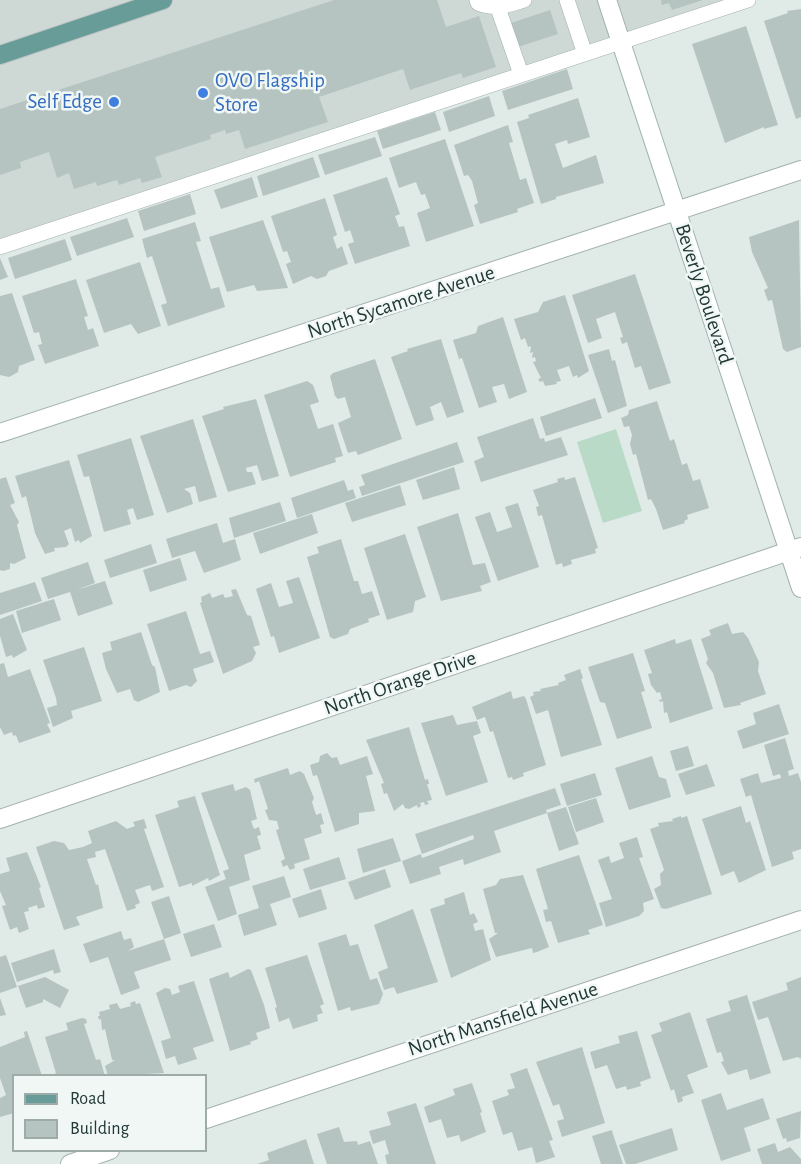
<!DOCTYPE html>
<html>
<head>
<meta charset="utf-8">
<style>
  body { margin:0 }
  #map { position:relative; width:801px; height:1164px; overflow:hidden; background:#e0eae7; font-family:"Alegreya Sans",sans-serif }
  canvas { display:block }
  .legend { position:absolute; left:12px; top:1074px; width:195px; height:78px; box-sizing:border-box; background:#f0f7f4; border:2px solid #9eaba8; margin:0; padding:8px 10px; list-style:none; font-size:18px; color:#223937 }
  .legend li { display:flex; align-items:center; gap:12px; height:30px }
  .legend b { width:30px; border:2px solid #9eaba8 }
</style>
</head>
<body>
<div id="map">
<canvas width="801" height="1164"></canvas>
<ul class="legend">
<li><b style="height:8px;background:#679c99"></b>Road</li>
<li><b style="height:16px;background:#b5c4c1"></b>Building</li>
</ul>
</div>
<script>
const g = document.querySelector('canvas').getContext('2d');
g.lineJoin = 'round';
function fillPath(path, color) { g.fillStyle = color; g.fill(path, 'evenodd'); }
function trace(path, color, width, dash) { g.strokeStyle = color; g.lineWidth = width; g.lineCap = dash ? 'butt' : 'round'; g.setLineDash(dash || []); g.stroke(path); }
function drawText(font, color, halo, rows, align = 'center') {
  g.font = font + ' "Alegreya Sans",sans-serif'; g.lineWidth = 5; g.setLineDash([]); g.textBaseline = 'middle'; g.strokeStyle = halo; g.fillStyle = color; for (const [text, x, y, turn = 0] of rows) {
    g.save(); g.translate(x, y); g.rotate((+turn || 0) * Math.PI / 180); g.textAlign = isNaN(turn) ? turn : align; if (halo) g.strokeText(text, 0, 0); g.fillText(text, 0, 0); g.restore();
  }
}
fillPath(new Path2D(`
  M0,0H734L0,240Z`), '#ced9d6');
fillPath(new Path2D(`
  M616,429L642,511L603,523L577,442Z`), '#badac8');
fillPath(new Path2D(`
  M334,0H437L446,27L479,16L496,67L463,78L461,73L410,90L403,69L319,97L328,122L245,149L239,130L226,134L225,130L210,135L211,139L155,157L162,177L142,183L140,178L119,185L117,180L97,186L96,182L74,189L69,173L57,178L49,152L20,162L21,168L0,175V109Z
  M661,0H703L672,10L669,3L662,5Z
  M801,9V117L796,119L764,21L788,13L787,11Z
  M550,10L558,34L518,47L511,23Z
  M746,26L778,125L764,129V127L725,143L692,44Z
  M567,69L573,89L508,110L502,91Z
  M489,96L495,116L449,132L443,112Z
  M578,98L590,137L568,144L567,140L555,144L563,168L596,155L604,183L556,197V199L541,204L517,122L529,118L528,115Z
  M435,112L441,130L383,149L377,131Z
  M508,125L513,142L509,143L520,180L526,178L534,203L517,209L518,212L480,224L474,205L478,203L472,181L468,175L464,176L454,145Z
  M375,137L382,156L325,175L318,155Z
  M445,139L474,226L426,242L417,213L430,208L425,194L421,195L416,182L399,188L389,158Z
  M313,157L320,177L263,196L257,176Z
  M252,177L258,197L221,209L214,190Z
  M387,177L400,214L395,216L399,227L404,226L410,246L355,264L348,244L354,242L350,230L345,232L333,195Z
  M190,194L196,214L144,231L138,211Z
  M325,198L337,235L333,237L337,249L342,246L348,264L329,271L326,276L317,279L311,276L293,284L286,264L291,262L287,251L283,252L271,216Z
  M127,218L134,237L77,256L70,237Z
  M263,220L288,288L257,291L254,285L227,292L209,237Z
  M799,220L801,347L787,352L783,349L773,304L772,300L768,301L764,290L768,288L752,252L749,237Z
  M195,222L201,241L196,242L211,289L219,287L225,307L168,326L161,305L167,303L152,256L147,258L142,239Z
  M65,239L72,260L15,279L8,258Z
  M0,258L8,277L0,280Z
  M140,262L161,326L138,334L131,324L104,333L86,280Z
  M635,274L671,383L649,390L641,366L635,368L627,342L622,344L620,338L623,337L615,312L596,319L602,338L588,343L572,295Z
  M76,279L88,316L84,317L88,330L93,328L99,346L45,364L38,345L42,344L39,332L34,333L22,296Z
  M12,293L35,360L19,366L18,372L9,377L0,375V296Z
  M565,295L589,371L578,378L577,375L573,377L569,366L557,370L561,381L556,382L557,384L545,386L543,381L540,382L538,379L541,378L533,362L536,361L535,357L532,358L533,352L530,353L531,346L528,347L525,338L521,340L514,319L538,312L543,302Z
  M503,317L527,392L509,399L504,384L492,387L497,402L479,408L462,358L459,359L453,340L476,333L478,326Z
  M441,339L464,412L447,418L441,402L430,407L434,420L416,426L391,357L408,351L407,349Z
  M609,349L612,361L615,360L627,406L608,413L588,355Z
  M375,359L402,439L358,455L356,451L348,453L338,423L351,417L345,397L338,399L335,396L330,376L333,373Z
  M307,381L313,385L319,402L310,405L318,429L333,424L343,456L335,458L336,462L290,477L264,395Z
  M595,398L602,418L546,436L540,417Z
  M256,399L279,476L262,481L257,465L246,468L247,472H252L256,484L228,492L202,416L224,409L223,407Z
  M657,401L670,441L674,439L682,465L687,463L693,481L700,479L709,508L687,515L688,519L684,521L685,523L663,530L656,509L651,499L648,500L636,454L633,455L630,444L632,435L629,426L624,427L621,418L628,415L629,410Z
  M533,418L540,439L544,438L545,442L561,437L568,455L481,482L474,461L484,457L477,437Z
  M193,419L217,497L199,502L195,486L184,489L190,493L193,504L167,513L140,436Z
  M131,438L154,515L137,520L133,508L127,510L131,524L104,532L89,476L84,477L77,455Z
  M457,442L464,462L362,496L359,487L365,485L361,475Z
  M69,460L92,536L80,543L79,540L75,542L71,528L64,531L69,544L66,547L54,548L55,551L45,554L35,533L26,496L22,498L15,476Z
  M454,467L460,489L423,500L416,480Z
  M6,477L15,503L10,505L19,522L17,525L26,558L14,564L10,563V569L3,571L0,570V479Z
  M564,477L565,480L575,477L598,548L595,549L596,553L571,560L572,564L563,567L562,563L556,565L542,515L538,516L536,507L539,506L533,490L558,482L557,479Z
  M344,480L348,491L353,489L356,498L297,518L291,498Z
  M400,485L406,505L352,522L345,503Z
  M280,502L286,521L234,538L229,518Z
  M518,503L539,567L498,581L475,517L490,512L497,532L512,527L505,507Z
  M458,513L473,565L485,563L491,582L480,586L482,591L441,601L417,527Z
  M312,514L318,533L260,554L253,533Z
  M217,523L223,543L235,539L241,560L204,573L195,551L172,558L166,539Z
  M405,534L426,597L415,601L413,612L387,620L364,548Z
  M341,539L354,581H358L362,594L372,591L380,615L368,619L369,622L350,629L348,634L334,639L330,637L307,557L319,553L317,547Z
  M151,544L157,563L110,578L104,560Z
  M180,558L187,580L150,592L143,570Z
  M88,562L95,583L76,590L105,581L113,604L78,616L70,592L48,599L41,578Z
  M299,577L320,638L279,653L274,636L271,637L256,589L271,583L279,607L293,603L286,581Z
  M35,582L42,601L0,615V593Z
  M236,589L247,615L251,616L260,645L253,647L256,653L252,661L223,674L200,603L202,602L201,597L210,593L212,598L223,594L225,598L233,596L231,590Z
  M54,599L61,620L22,633L16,611Z
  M186,611L200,654L210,651L214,662L193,669L197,681L191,687L186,685L169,691L147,624Z
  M13,614L27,650L13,658L12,655L6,657L0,636V619Z
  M728,623L732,634L743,632L748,638L759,662L758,671L766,694L740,703L741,705L724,708L713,673L706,663L708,659L701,639L711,635L709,630Z
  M141,632L152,665L155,667L160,692L138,702L134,700L130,689L117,693L106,669L102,653L112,650L110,642Z
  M675,639L676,644L691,639L713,709L670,723L667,712L664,713L663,701L660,702L659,700L662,699L660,692L657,693L651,685L648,674L652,673L644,650Z
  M84,647L102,701L71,711L73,718L53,727L47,708L57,705L56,698L43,660Z
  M633,653L645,691L641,692L652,728L617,739L605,703L600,702L588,667Z
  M4,663L8,677L30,669L50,723L47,724L51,732L19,743L16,735L13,736L12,732L4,735L0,727V664Z
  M580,669L583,678L581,679L602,745L561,757L548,710L536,714L530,697L534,695L533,692L541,691L540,689L559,685L558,683L566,680L564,675Z
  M511,691L513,699L524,696L526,699L546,765L523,773L524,776L513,780L512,777L508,778L493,731L490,732L485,717L477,720L472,707Z
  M779,704L789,734L743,749L737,731L756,724L753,713Z
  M453,715L457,725L477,721L481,733L473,736L488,782L446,796L421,723Z
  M409,727L425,780L428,779L429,784H427L432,800L427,801L429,804L425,805L424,802L420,803L421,806L418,808L417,805L409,809L405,808L403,804L394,811L387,793L384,794L381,784L384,783L366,740Z
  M785,738L794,769L788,771L789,776L798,773L801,782V849L792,852L794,859L772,867L751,795L746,797L740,779L758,773L761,783L781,778L780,774L773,776L764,745Z
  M688,746L694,766L676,771L670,751Z
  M327,753L332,758L337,757L340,765L367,756L373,774L366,776L375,811L359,813V824L335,832L317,775L313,776L310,765L319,762L320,756Z
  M652,756L659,777L666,779L671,797L629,810L615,768Z
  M707,764L715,786L686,795L678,774Z
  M288,768L290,775L300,771L304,774L314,798L312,802L316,815L321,813L324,824L320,825L322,833L304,839L310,859L294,864L295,868L290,870L287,865L283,867L281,861L285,859L276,830L279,829L277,821L269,820L265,810L268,809L259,781L255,783L254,779Z
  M595,773L602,795L567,806L560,784Z
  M233,784L235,791L246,787L250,790L257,819L251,821L254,829L259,827L261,835L257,836L261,849L244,855L250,880L229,887L237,914L218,921L205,887L226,879L223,871L229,869L201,793Z
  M555,788L561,805L546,810L547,813L494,831L501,852L464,865L463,859L439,867L441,874L410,884L402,861L421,854L422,858L474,839L473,835L422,854L415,834Z
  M195,796L220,875L209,881L208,878L192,886V883L179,887L155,815L179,807L177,801Z
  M596,798L604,822L576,832L568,807Z
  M741,806L746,823L750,821L766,870L739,883L734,871L721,876L702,819Z
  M566,807L579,844L559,851L547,813Z
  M681,816V818L687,816L712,894L666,909L661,908L654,889L661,885L660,874L664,870L650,829L659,826L658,823L673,821L672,819Z
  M144,819L147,828L144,829L164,887L152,891L150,885L135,890L140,903L135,905L136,908L127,911L105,849L95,852L96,857L87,859L96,885L98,884L103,908L76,917L80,925L64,930L36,847L54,841L64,843L69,850L83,847L92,843L88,831L116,821L127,829L135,826L133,822Z
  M637,837L643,857L639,858L654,899L643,903L644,911L639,916L606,927L599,903L612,899L598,860L609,856L611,863L624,858L619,843Z
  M393,838L401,861L363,873L357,849Z
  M27,852L41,887L39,888L45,907L38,909L37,905L28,908L29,911L24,912L29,929L19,933L17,927L10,930L2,906L6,905L0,891V874L10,871L6,858Z
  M579,855L603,925L588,930L590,934L558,943L551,921L546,922L543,910L548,909L536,869Z
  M339,857L346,879L310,890L303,869Z
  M385,869L391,887L355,900L348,882Z
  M523,875L549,947L537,952L533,953L532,948L496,957L489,939L498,933H495L483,889L496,885L500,879Z
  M284,876L291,897L270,904L277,925L244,936L238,915L259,908L252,886Z
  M321,889L327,909L299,918L292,899Z
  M464,892L470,915L474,913L478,922L473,924L475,931L483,929L491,960L451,978L430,909L445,904L444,899Z
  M169,896L181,933L164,939L171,960L134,972L140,988L121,995L108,957L90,963L83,944L121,931L124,940L131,938L134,947L128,951L164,939L151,902Z
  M413,909L438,982L397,994L394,987L384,990L378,972L388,968L374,925Z
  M214,924L222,947L191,957L183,934Z
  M346,934L350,946L358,944L370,980L377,978L383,994L379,1004L351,1011L350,1007L338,1011L318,943Z
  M54,949L61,972L54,974L53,970L17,982L11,963Z
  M6,955L17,987L0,993V957Z
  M307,955L324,1004L320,1006L323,1013L317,1015L318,1021L293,1029L289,1018L279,1022L275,1008L277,1007L265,968Z
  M248,969L251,970L264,1005L270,1028L256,1033L258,1039L250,1042L251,1044L230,1051L209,979L228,972L230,978Z
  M45,977L69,990L60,1008L43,999V1002L26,1008L18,986Z
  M801,977V1059L798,1057L783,1061L768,1017L758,1020L752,1002L788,990L786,983Z
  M194,981L214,1041L193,1048L197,1059L178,1065L175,1056L166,1059L161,1041L171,1038L156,993L165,988L170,989L172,995L180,992L178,986Z
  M747,995L771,1073L750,1080L747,1069L728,1075L721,1062L724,1061L721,1052L717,1053L706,1019L731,1011L728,1001Z
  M0,998L6,1015L0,1016Z
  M135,1001L136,1004L140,1003L164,1073L108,1076L105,1066L115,1060H112L105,1029L102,1030L101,1019L99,1020L98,1016H100L99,1012L110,1009L109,1005L117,1003L120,1009L131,1006L130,1003Z
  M690,1012L708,1067L687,1075L694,1093L682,1097L683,1101L678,1103L674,1089L671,1091L651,1035L662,1031L659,1023Z
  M82,1018L86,1019L87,1023L84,1024L96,1060L100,1059L105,1076H51L56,1073L45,1037L68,1030L66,1023Z
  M27,1031L42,1076H14V1113L0,1117V1098L6,1095L0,1078V1047L25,1037L24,1032Z
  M637,1031L651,1078L640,1082L641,1086L627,1090L626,1086L616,1089L607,1065L595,1069L590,1052L620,1043L618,1036Z
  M582,1047L605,1123L562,1137L557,1121L564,1119L559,1104L553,1106L536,1062Z
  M527,1068L553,1140L549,1141L555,1157L536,1163L532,1147L518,1151L512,1132L503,1135L492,1101L509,1095L507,1090L515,1088L510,1074Z
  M472,1083L482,1112L480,1113L486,1132L461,1142L459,1135L447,1138L441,1119L429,1123L424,1107L455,1095L453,1089Z
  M721,1093L727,1110L763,1098L770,1119L744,1128L751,1151L721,1161L701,1100Z
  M416,1103L436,1164H387L385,1155L389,1154L385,1140L373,1144L369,1131L391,1125L387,1112Z
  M801,1111L800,1138L787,1142L786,1138L783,1139L776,1119Z
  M339,1127L344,1142L357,1141L358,1145L370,1141L378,1164H327L317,1134Z
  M672,1128L678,1150L635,1164H626L619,1145Z
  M612,1130V1131L623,1164H601L592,1136Z
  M306,1139L314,1164H257L269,1160L267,1153Z
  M775,1143L778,1152L790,1147L801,1159V1164H762L757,1149Z`), '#b5c4c1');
const service = new Path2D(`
  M477,0L478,3C496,10 507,5 524,0
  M567,0L585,54
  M498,8L521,74
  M0,247L748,0`);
const minor = new Path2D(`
  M0,433L801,170
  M0,819L801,547
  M206,1119L801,920
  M70,1164L110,1150`);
const secondary = new Path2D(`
  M607,0L801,588`);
const primary = new Path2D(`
  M0,55L163,0`);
trace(service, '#a3b1af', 16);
trace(minor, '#a3b1af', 20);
trace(secondary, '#a0b5b1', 20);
trace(primary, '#bdc4c3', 20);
trace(service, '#fff', 15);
trace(minor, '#fff', 18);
trace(secondary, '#fff', 18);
trace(primary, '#679c99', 18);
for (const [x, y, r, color] of [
  [203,93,6,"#3f7fe0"],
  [114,102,6,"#3f7fe0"]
]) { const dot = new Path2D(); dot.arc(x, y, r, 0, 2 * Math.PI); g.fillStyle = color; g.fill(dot); trace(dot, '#f0f7f4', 2); }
drawText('21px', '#366cbe', '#f0f7f4', [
  ["OVO Flagship",215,81],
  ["Store",215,105],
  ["Self Edge",102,102,"right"]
], 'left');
drawText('21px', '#223937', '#f0f7f4', [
  ["Beverly Boulevard",704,294,72],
  ["North Sycamore Avenue",401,302,-18],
  ["North Orange Drive",400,683,-19],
  ["North Mansfield Avenue",503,1019,-18]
]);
</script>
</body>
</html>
